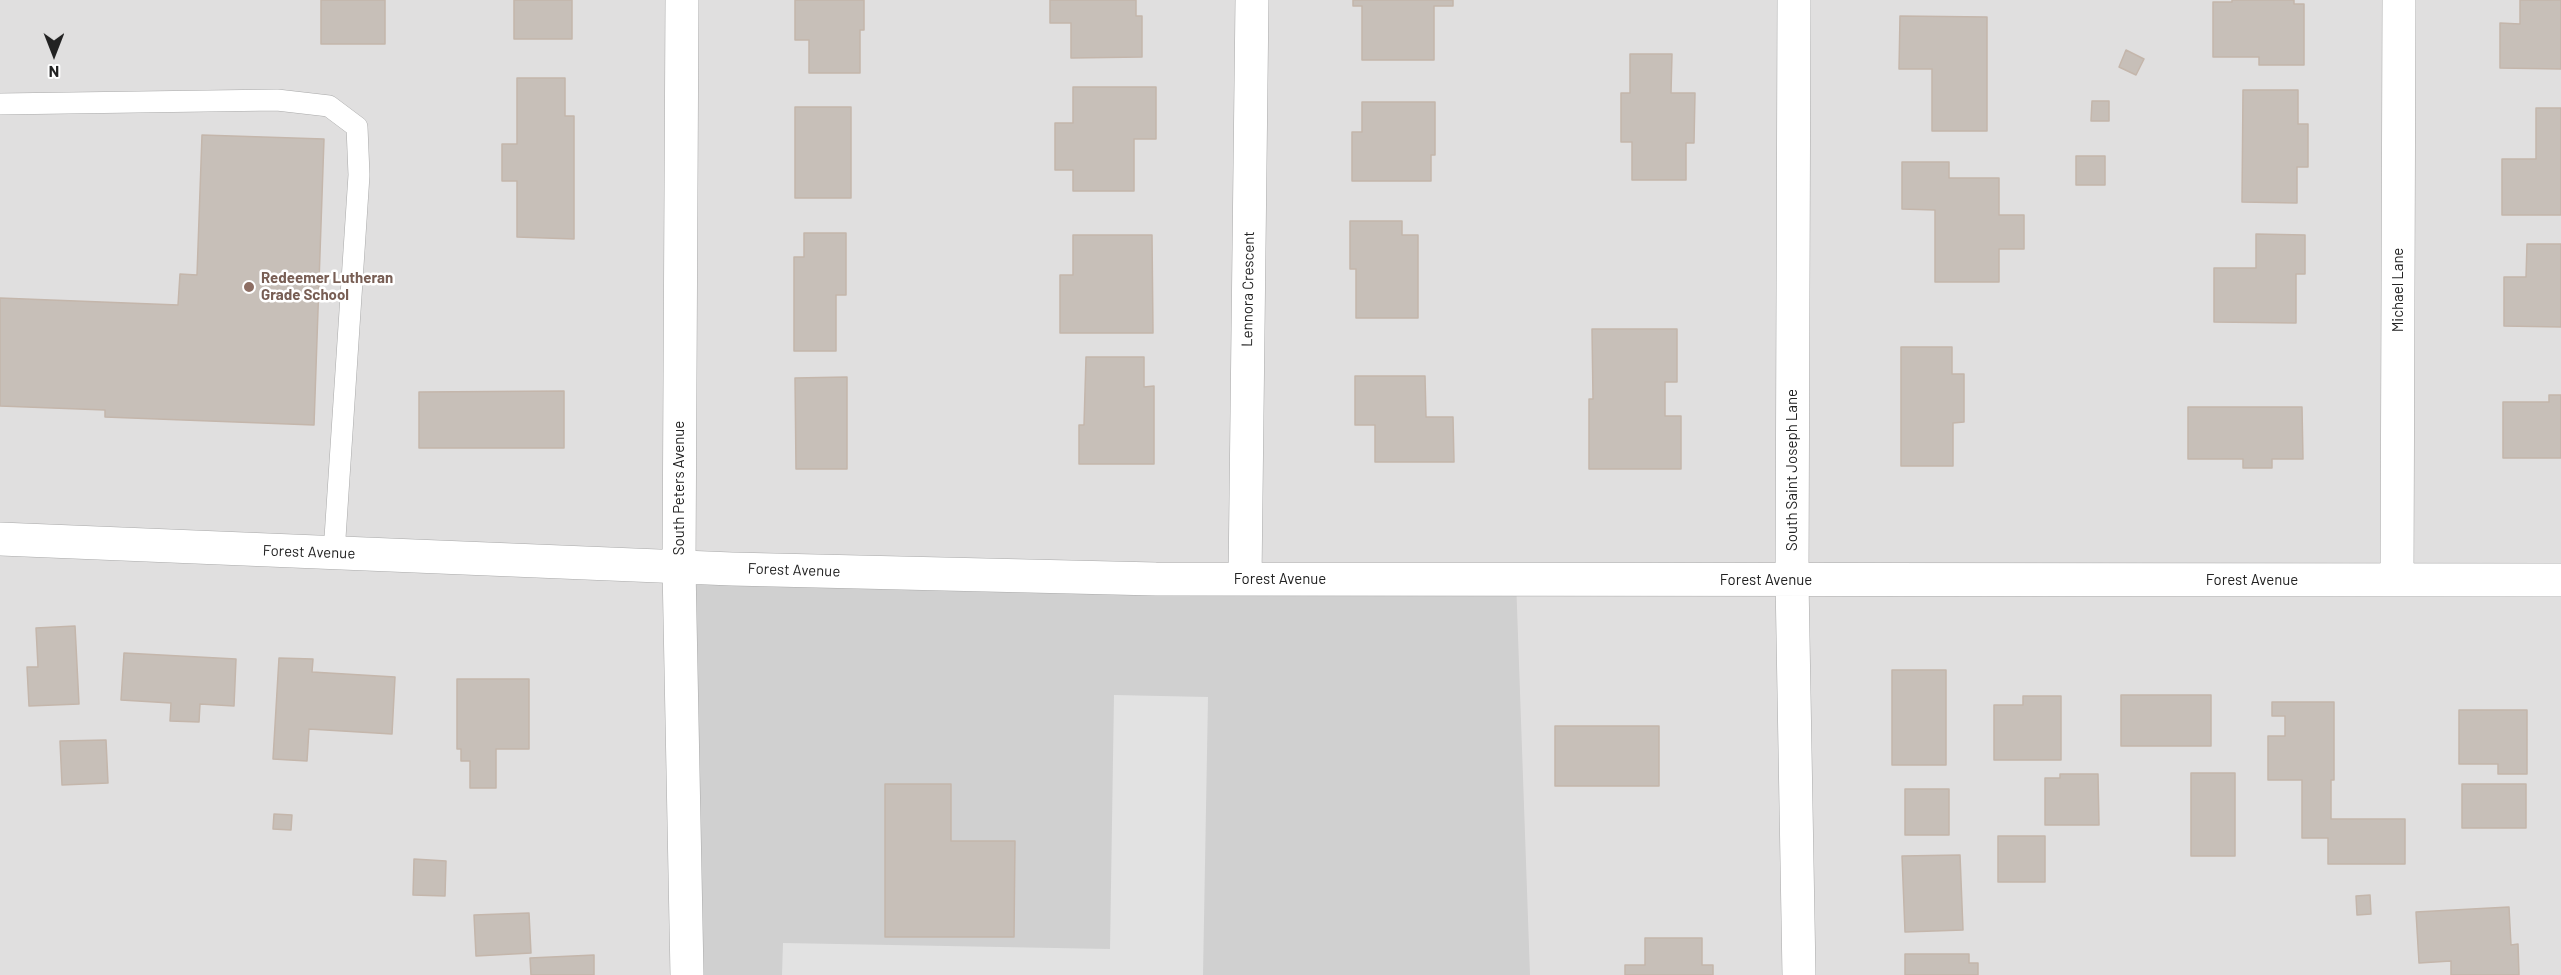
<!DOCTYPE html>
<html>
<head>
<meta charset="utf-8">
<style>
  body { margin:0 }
  #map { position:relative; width:2561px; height:975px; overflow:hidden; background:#f2efe9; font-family:Barlow,sans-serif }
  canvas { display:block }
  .north { position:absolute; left:24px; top:24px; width:60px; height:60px; -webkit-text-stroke:4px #fff; paint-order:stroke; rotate:180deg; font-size:16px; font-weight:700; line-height:24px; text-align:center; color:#222 }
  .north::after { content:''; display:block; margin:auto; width:21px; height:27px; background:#222; clip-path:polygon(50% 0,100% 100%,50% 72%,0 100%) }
</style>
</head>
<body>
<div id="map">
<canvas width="2561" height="975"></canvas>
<div class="north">N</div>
</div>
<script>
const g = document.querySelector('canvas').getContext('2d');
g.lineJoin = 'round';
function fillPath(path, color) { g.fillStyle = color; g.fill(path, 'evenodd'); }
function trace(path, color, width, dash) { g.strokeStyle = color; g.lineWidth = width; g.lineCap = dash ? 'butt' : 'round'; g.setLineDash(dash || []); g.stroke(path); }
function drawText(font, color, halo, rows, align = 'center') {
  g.font = font + ' Barlow,sans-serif'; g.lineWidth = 5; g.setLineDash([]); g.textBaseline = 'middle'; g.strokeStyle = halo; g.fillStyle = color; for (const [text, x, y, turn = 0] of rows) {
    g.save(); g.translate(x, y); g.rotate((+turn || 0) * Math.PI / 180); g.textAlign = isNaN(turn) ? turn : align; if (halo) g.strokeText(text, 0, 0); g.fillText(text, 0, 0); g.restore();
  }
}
fillPath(new Path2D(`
  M0,0H2561V975H0Z`), '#e0dfdf');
fillPath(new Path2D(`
  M679,567L1516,579L1530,975H687Z`), '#d0d0d0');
fillPath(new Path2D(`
  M1114,695L1208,697L1203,975H782L783,943L1110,949Z`), '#e2e2e2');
const building = new Path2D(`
  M321,0H385V44H321Z
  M514,0H572V39H514Z
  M795,0H864V30H860V73H809V40H795Z
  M1050,0H1136V16H1142V57L1071,58V23H1050Z
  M1353,0H1453V6H1434V60H1362V6H1353Z
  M2232,0H2294V4H2304V65H2259V57H2213V2H2232Z
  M2520,0H2561V69L2500,68V23L2520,24Z
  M1900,16L1987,17V131H1932V69H1899Z
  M2126,50L2144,59L2136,75L2119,67Z
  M1630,54H1672L1671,93H1695L1694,143H1686V180H1632V142H1621V93H1630Z
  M517,78H565V116H574V239L517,237V181H502V144H517Z
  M1073,87H1156V139H1134V191H1073V170H1055V123H1073Z
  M2243,90H2298V124H2308V167H2297V203L2242,202Z
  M2092,101H2109V121H2091Z
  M1362,102H1435V155H1431V181H1352V132H1362Z
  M795,107H851V198H795Z
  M2536,108H2561V215H2502V159H2536Z
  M202,135L324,139L314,425L105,417V410L0,406V298L178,305L180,274L197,275Z
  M2076,156H2105V185H2076Z
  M1902,162H1949V178H1999V215H2024V249H1999V282H1935V210L1902,209Z
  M1350,221H1402V235H1418V318H1356V269H1350Z
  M804,233H846V295H836V351H794V257H804Z
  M2256,234L2305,235V274H2296V323L2214,322V268H2256Z
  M1073,235H1152L1153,333H1060V275H1073Z
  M2527,244H2561V327L2504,326V277H2526Z
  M1592,329H1677V382H1665V416H1681V469H1589V399H1593Z
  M1901,347H1952V374H1964V422L1953,423V466H1901Z
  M1086,357H1144V387L1154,386V464H1079V425H1084Z
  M1355,376H1425L1426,417H1453L1454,462H1375V425H1355Z
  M847,377V469H796L795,378Z
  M564,391V448H419V392Z
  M2549,395H2561V458H2503V402H2549Z
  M2188,407H2302L2303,459H2272V468H2243V459H2188Z
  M75,626L79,704L29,706L27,667H38L36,628Z
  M124,653L236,659L234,706L200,704L199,722L170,721L171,703L121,700Z
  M279,658L313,659L312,672L395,677L392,734L309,729L307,761L273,759Z
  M1892,670H1946V765H1892Z
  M457,679H529V749H496V788H470V761H461V749H457Z
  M2121,695H2211V746H2121Z
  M2023,696H2061V760H1994V705H2023Z
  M2272,702H2334V780H2331V819H2405V864H2328V838H2302V780H2268V736H2285V716H2272Z
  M2459,710H2527V774H2498V764H2459Z
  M1555,726H1659V786H1555Z
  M106,740L108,783L62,785L60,741Z
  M2191,773H2235V856H2191Z
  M2060,774H2098L2099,825H2045V778H2060Z
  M885,784H951V841H1015L1014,937H885Z
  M2462,784H2526V828H2462Z
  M1905,789H1949V835H1905Z
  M274,814L292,815L291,830L273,829Z
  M1998,836H2045V882H1998Z
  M1960,855L1963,930L1905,932L1902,856Z
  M414,859L446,861L445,896L413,895Z
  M2370,895L2371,914L2357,915L2356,896Z
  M2509,907L2511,945L2518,944L2519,975H2451V961L2419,963L2416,912Z
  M529,913L531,953L476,956L474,915Z
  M1645,938H1702V965H1713V975H1625V965H1645Z
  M1905,954H1969V963H1978V975H1905Z
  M594,955V975H531L530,958Z`);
fillPath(building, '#c7bfb8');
trace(building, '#c4b6ab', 1.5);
const lane = new Path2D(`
  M0,104L277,100L329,106L357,127L359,175L334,553`);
const street = new Path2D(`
  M682,0L679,567L687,975
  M1794,0L1792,580L1799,975
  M0,539L732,569L1156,579L2561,580
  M1245,579L1252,0
  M2397,580L2399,0`);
trace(lane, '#a9a9a9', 22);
trace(street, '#a9a9a9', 34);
trace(lane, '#fff', 21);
trace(street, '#fff', 33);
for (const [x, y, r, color] of [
  [249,287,6,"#8d6e63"]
]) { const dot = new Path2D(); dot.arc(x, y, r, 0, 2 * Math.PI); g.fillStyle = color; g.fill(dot); trace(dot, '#fff', 2); }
drawText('bold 15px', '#785e54', '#fff', [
  ["Redeemer Lutheran",261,278],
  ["Grade School",261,295]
], 'left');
drawText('15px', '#222', '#fff', [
  ["Lennora Crescent",1248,289,-89],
  ["Michael Lane",2398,290,-90],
  ["South Saint Joseph Lane",1792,470,-90],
  ["South Peters Avenue",679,488,-90],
  ["Forest Avenue",309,552,2],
  ["Forest Avenue",794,570,2],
  ["Forest Avenue",1280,579],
  ["Forest Avenue",1766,580],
  ["Forest Avenue",2252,580]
]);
</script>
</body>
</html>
